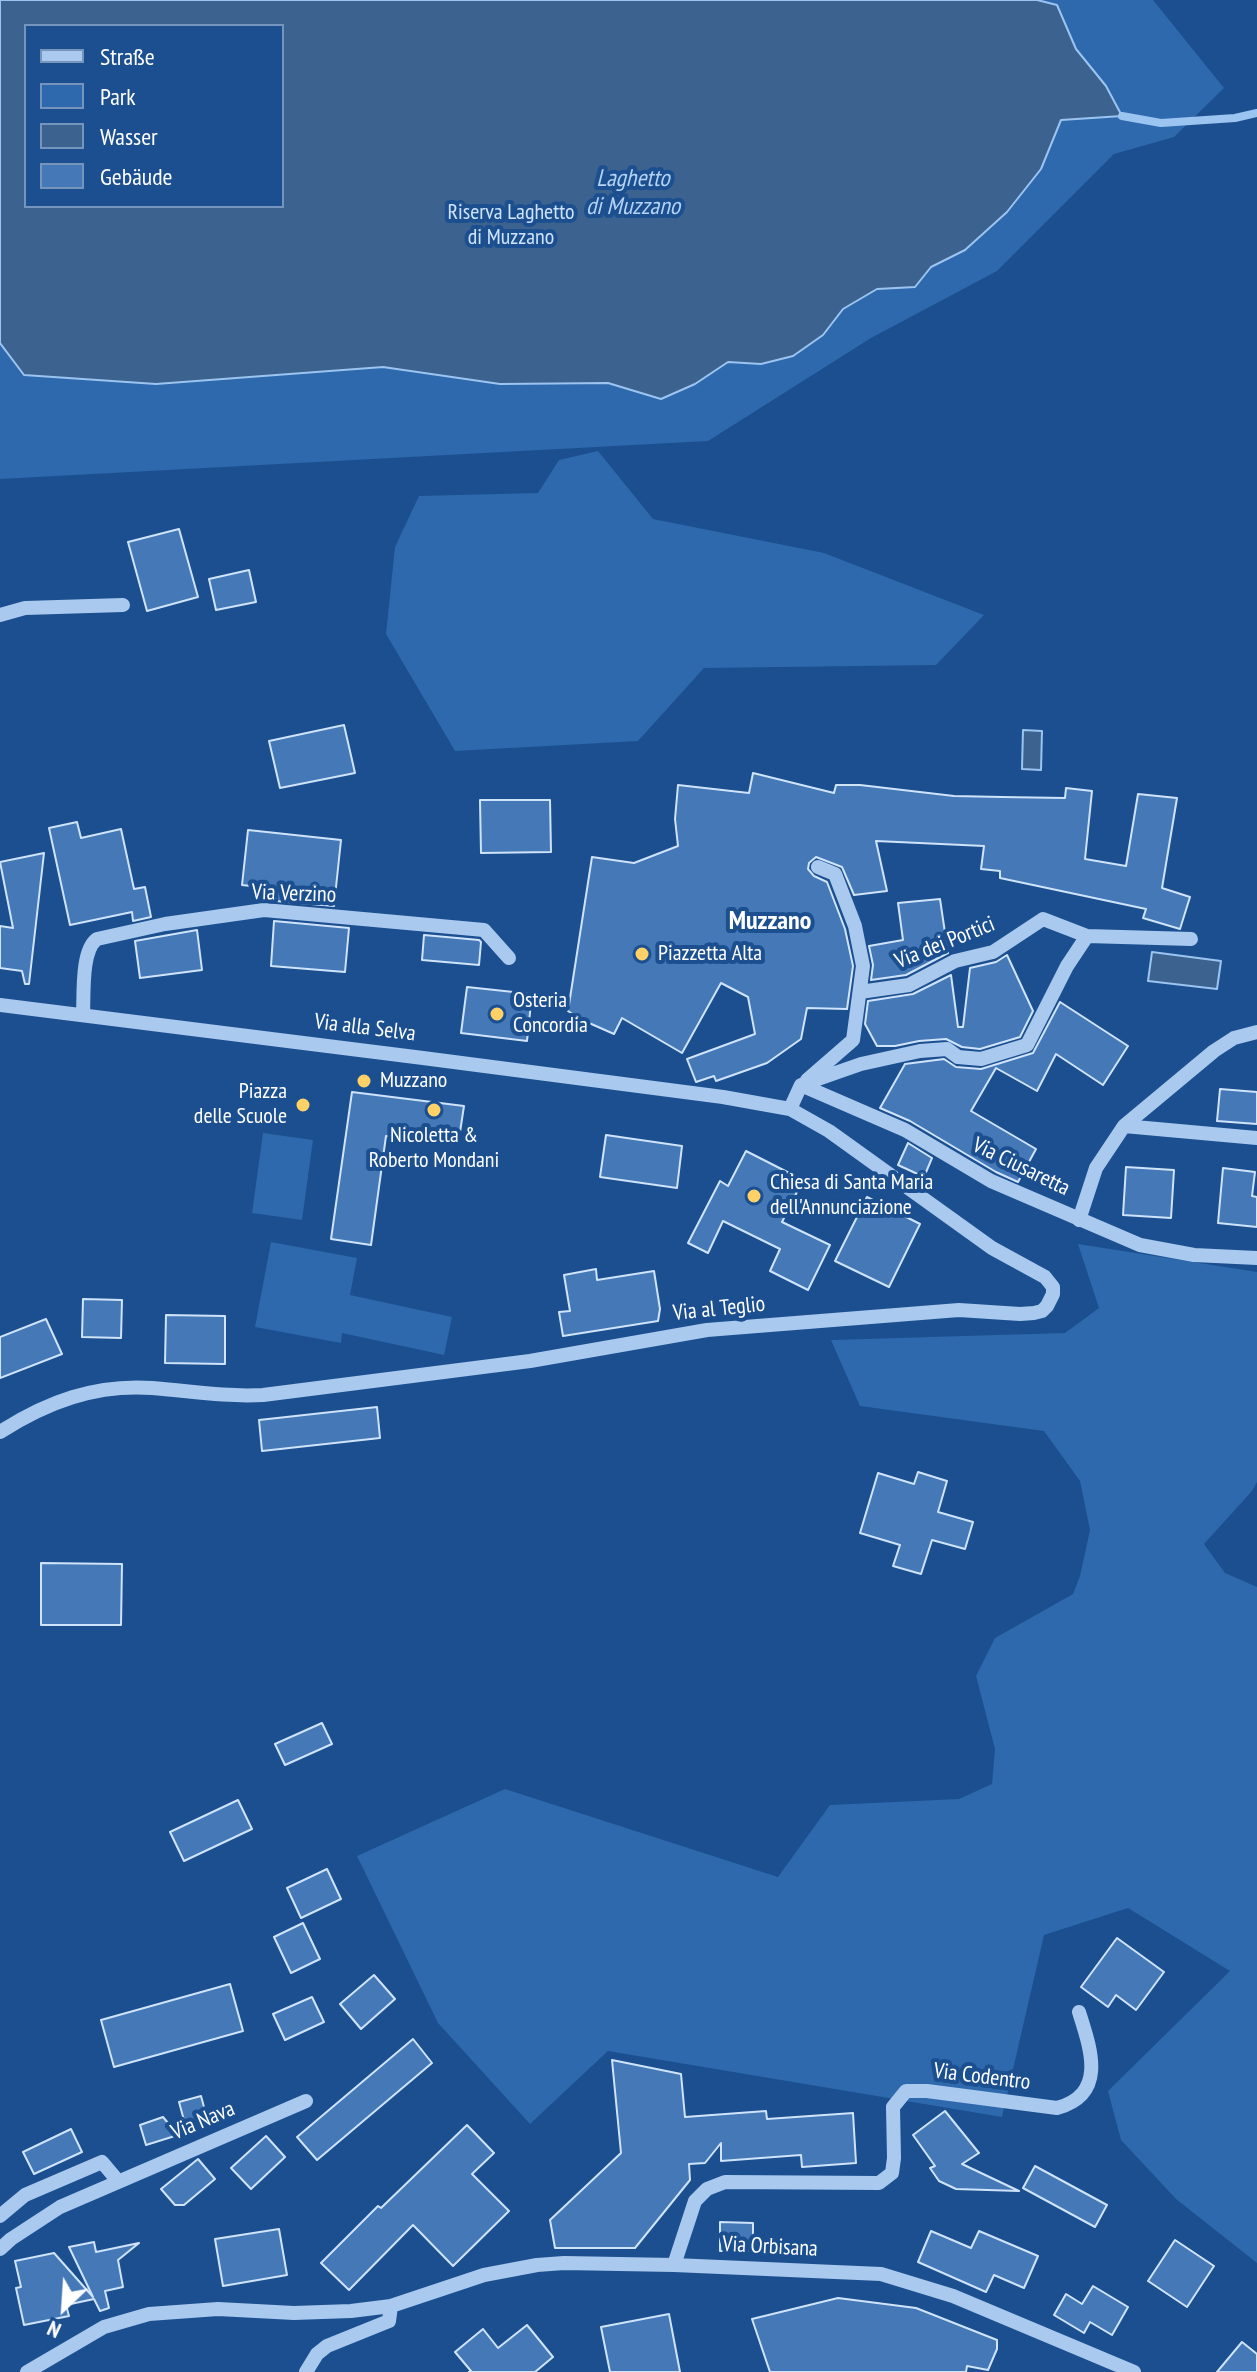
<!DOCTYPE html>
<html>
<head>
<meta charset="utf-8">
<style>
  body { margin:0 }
  #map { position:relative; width:1257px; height:2372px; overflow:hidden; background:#1b4f8f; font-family:"PT Sans Narrow",sans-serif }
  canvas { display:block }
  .legend { position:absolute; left:24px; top:24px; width:260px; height:184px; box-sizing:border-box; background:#1b4f8f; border:2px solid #7695bc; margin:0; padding:10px 14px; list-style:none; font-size:24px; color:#fff }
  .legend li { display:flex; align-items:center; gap:16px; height:40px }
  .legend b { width:40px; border:2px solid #7695bc }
  .north { position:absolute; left:24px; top:2268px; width:80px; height:80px; -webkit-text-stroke:6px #1b4f8f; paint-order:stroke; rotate:205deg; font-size:22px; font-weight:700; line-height:32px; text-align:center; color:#fff }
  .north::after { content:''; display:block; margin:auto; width:28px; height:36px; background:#fff; clip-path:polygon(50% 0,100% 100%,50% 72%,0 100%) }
</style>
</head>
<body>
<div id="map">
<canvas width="1257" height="2372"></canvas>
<ul class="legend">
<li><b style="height:10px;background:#a9c9ee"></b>Straße</li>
<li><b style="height:22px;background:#2e69ad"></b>Park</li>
<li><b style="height:22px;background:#3c6290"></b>Wasser</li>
<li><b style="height:22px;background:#4478b7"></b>Gebäude</li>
</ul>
<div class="north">N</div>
</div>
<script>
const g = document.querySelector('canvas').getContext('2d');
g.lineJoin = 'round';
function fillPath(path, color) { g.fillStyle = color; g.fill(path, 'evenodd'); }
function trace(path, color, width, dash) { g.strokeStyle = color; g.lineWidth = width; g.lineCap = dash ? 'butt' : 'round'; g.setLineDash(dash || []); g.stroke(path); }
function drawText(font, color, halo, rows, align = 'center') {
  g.font = font + ' "PT Sans Narrow",sans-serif'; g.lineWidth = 8; g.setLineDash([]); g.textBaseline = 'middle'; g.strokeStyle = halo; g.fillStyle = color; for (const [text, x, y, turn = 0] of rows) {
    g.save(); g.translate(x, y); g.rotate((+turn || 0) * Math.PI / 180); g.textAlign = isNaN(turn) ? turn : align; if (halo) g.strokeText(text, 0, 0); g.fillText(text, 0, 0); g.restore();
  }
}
fillPath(new Path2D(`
  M0,0H1153L1224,88L1174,137L1114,154L997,271L871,338L708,441L0,479ZM26,26H282V206H26Z
  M598,451L653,519L824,553L984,615L936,665L704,668L638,741L455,751L386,634L395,547L419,496L538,493L559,460Z
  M263,1133L313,1140L302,1220L252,1213Z
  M271,1242L357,1258L350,1295L452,1317L444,1355L342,1333L341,1343L255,1327Z
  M1078,1244L1257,1272V1482L1252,1491L1204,1544L1225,1573L1257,1587V2263L1176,2199L1121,2140L1108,2091L1230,1971L1128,1908L1044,1935L1002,2117L608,2051L530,2124L438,2023L357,1856L505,1789L778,1877L830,1805L959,1799L992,1784L995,1749L976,1676L995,1638L1073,1594L1080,1576L1090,1530L1080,1481L1044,1431L860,1406L831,1340L1065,1333L1099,1308Z`), '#2e69ad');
const water = new Path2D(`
  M0,0H1037L1057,5L1076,49L1106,86L1122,116L1061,120L1041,169L1007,212L965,250L931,267L915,287L877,289L843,309L823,335L793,356L761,364L728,362L695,384L661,399L608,383L500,384L383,367L156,384L24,375L0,343ZM282,26V206H26V26Z
  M1023,730L1042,731L1041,770L1022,769Z
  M1152,952L1221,961L1217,989L1148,981Z`);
fillPath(water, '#3c6290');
trace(water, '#9cc4f0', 2);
trace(new Path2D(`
  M1122,116L1161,123L1235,118L1257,113`), '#9cc4f0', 8);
const building = new Path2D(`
  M179,529L198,597L147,611L128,542Z
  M249,570L256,602L216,610L209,579Z
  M344,725L355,773L280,788L269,741Z
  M753,773L834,793L836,785H860L954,796L1002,797L1065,798L1066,788L1092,791L1085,859L1126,866L1138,794L1177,798L1162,888L1190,897L1180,929L1143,918L1146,909L1000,878V871L981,869L984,846L876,841L887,891L854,895L842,867L816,857L809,863L808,869L814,876L827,882L845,929L853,966L847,1009L807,1008L801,1039L767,1063L716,1081L714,1076L696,1082L687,1059L755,1034L748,997L721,983L682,1053L622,1018L614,1034L580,1019L568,1011L592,857L634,863L678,846L675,819L678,785L749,793Z
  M480,800H550L551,852L481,853Z
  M77,822L81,838L121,829L134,889L145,887L151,917L133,921L132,912L70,925L49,828Z
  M248,830L341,840L334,906L276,901L277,889L242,885Z
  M44,853L29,984H25L22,971L0,968V926L13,928L0,862Z
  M940,899L948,953L906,975L871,980L873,965L869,946L903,940L898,903Z
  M274,921L349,928L345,972L271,966Z
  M197,930L202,970L140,978L135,941Z
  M424,935L479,940L481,942L479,965L422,960Z
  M1007,955L1033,1011L1020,1037L980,1049L962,1047L946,1039L919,1041L895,1046H877L865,1024L868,1001L913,994L951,975L958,1027H963L970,968L996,962Z
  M467,987L532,994L527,1041L461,1033Z
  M1060,1002L1128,1046L1103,1085L1056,1054L1037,1091L996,1068L971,1111L1036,1149L1018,1182L996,1172L910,1121L880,1108L905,1064L944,1059L956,1067L981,1069L1033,1053Z
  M1220,1089L1257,1092V1124L1217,1121Z
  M352,1092L464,1106L458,1145L386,1136L371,1245L331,1239Z
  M606,1135L682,1146L677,1188L600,1177Z
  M908,1143L932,1158L924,1177L898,1165Z
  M746,1151L803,1180L782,1222L830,1245L808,1290L770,1271L780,1249L723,1221L708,1253L688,1243L720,1181L728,1186Z
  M1126,1167L1174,1170L1171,1218L1123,1215Z
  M1223,1168L1255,1172L1252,1196L1257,1197V1227L1218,1223Z
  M867,1197L920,1224L889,1287L835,1261Z
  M596,1269L597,1280L654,1271L660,1309L658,1321L563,1336L559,1312L570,1311L564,1275Z
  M83,1299L122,1300L121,1338L82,1337Z
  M166,1315L225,1316V1364L165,1363Z
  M46,1319L62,1354L0,1378V1337Z
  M377,1407L380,1438L262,1451L259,1420Z
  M918,1472L947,1481L938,1512L973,1522L965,1549L932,1540L921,1574L893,1566L900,1545L860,1533L878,1473L914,1484Z
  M41,1563L122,1564L121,1625H41Z
  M322,1723L332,1744L285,1765L275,1744Z
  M238,1800L252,1829L184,1861L170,1832Z
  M327,1869L341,1899L301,1918L287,1888Z
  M303,1923L320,1959L291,1973L274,1937Z
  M1117,1938L1164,1972L1136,2010L1116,1995L1108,2007L1081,1987Z
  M374,1975L395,1999L361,2029L340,2004Z
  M230,1984L243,2031L114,2067L101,2020Z
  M312,1997L324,2022L285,2040L273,2014Z
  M413,2039L432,2063L317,2160L297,2137Z
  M612,2060L681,2074L685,2117L766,2111L767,2119L853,2113L856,2163L802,2167L801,2155L721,2161V2143L705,2163L689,2164L690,2180L635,2248H555L550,2220L621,2153Z
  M201,2096L207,2118L185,2124L179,2102Z
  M945,2111L979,2153L962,2164L1019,2191L956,2189L939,2181L930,2168L935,2166L913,2135Z
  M163,2117L178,2135L146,2145L140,2125Z
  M467,2125L494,2153L472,2174L509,2211L453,2266L413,2225L349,2290L321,2263L378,2206L381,2208Z
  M71,2129L82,2152L34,2174L23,2152Z
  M266,2136L285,2157L251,2189L231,2168Z
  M198,2159L215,2179L184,2205H175L161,2189Z
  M1035,2166L1107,2205L1095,2227L1023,2188Z
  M720,2222L753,2223V2251H720Z
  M279,2229L287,2275L223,2286L215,2239Z
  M931,2231L971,2248L979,2231L1038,2256L1024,2288L994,2275L986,2292L918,2262Z
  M1175,2240L1214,2266L1187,2307L1148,2281Z
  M94,2242L96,2252L139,2243L118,2260L123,2287L105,2291L109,2308L100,2311L94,2299L66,2305L69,2316L24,2325L16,2288L21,2287L15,2261L54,2253L93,2297L69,2247Z
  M1093,2286L1128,2307L1112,2335L1090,2322L1084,2333L1054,2315L1066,2294L1082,2304Z
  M838,2298L916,2308L997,2340V2349L988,2370L967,2366L966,2372H770L752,2319Z
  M669,2314L680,2372H610L601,2327Z
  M527,2325L553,2357L535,2372H469L471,2371L455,2352L483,2329L498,2348Z
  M1242,2342L1257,2354V2372H1217Z`);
fillPath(building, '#4478b7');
trace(building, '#cfe3fa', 2);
trace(new Path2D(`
  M0,615L25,608L123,605
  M860,992L909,985L955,961L993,952L1043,919L1087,936L1191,939
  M0,1005L423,1058L723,1097L790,1109L829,1131L992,1248L1045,1277L1053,1287V1294L1047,1306L1042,1311L1034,1313L1020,1314L959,1310L707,1330L530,1361L263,1395C224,1397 190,1391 152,1388C95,1384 47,1402 0,1432
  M83,1015C84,995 81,950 97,939L165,924L264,910L484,930L509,958
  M807,1080L853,1040L863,966L855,926L835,874L818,867
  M801,1085L861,1064L920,1051L947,1049L958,1057L981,1059L1027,1045L1067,966L1087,936
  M790,1109L801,1085L905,1130L991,1181L1140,1245L1194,1255L1257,1258
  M1124,1126L1257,1138
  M1079,1220L1096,1168L1124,1126L1214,1051L1234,1038L1257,1032
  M0,2216L25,2195L102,2162L118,2181
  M0,2249L11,2239L60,2207L306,2101
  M674,2265L695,2201L707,2189L725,2182L879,2183L892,2173L894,2158L893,2107L906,2091H927L1057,2108C1107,2094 1091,2050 1079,2012
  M27,2372L104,2327L149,2314L218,2309L294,2313L351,2311L391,2306L484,2275L537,2265L564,2263L674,2265L881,2274L953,2296L1134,2372
  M306,2372L317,2354L327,2346L389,2321L391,2306`), '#a9c9ee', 14);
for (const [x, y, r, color] of [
  [642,954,8,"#ffd166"],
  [497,1014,8,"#ffd166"],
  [364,1081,8,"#ffd166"],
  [303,1105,8,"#ffd166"],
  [434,1110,8,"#ffd166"],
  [754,1196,8,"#ffd166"]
]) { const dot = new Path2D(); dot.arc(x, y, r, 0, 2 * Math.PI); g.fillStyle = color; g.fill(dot); trace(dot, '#1b4f8f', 3); }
drawText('22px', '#cfe3fa', '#1b4f8f', [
  ["Riserva Laghetto",511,213],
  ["di Muzzano",511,238]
]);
drawText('22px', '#fff', '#1b4f8f', [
  ["Via Verzino",294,894,2],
  ["Via dei Portici",945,943,-22],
  ["Via alla Selva",365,1028,7],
  ["Via Ciusaretta",1021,1167,26],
  ["Via al Teglio",719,1309,-6],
  ["Via Codentro",982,2077,7],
  ["Via Nava",203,2121,-23],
  ["Via Orbisana",770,2247,3]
]);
drawText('22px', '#fff', '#1b4f8f', [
  ["Piazzetta Alta",658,954],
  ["Osteria",513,1001],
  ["Concordia",513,1026],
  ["Muzzano",380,1081],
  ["Piazza",287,1092,"right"],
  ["delle Scuole",287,1117,"right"],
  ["Nicoletta &",434,1136,"center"],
  ["Roberto Mondani",434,1161,"center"],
  ["Chiesa di Santa Maria",770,1183],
  ["dell'Annunciazione",770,1208]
], 'left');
drawText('italic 24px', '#b5d3f5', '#1b4f8f', [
  ["Laghetto",633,179],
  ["di Muzzano",633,207]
]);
drawText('bold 26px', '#fff', '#1b4f8f', [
  ["Muzzano",770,922]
]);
</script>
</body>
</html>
